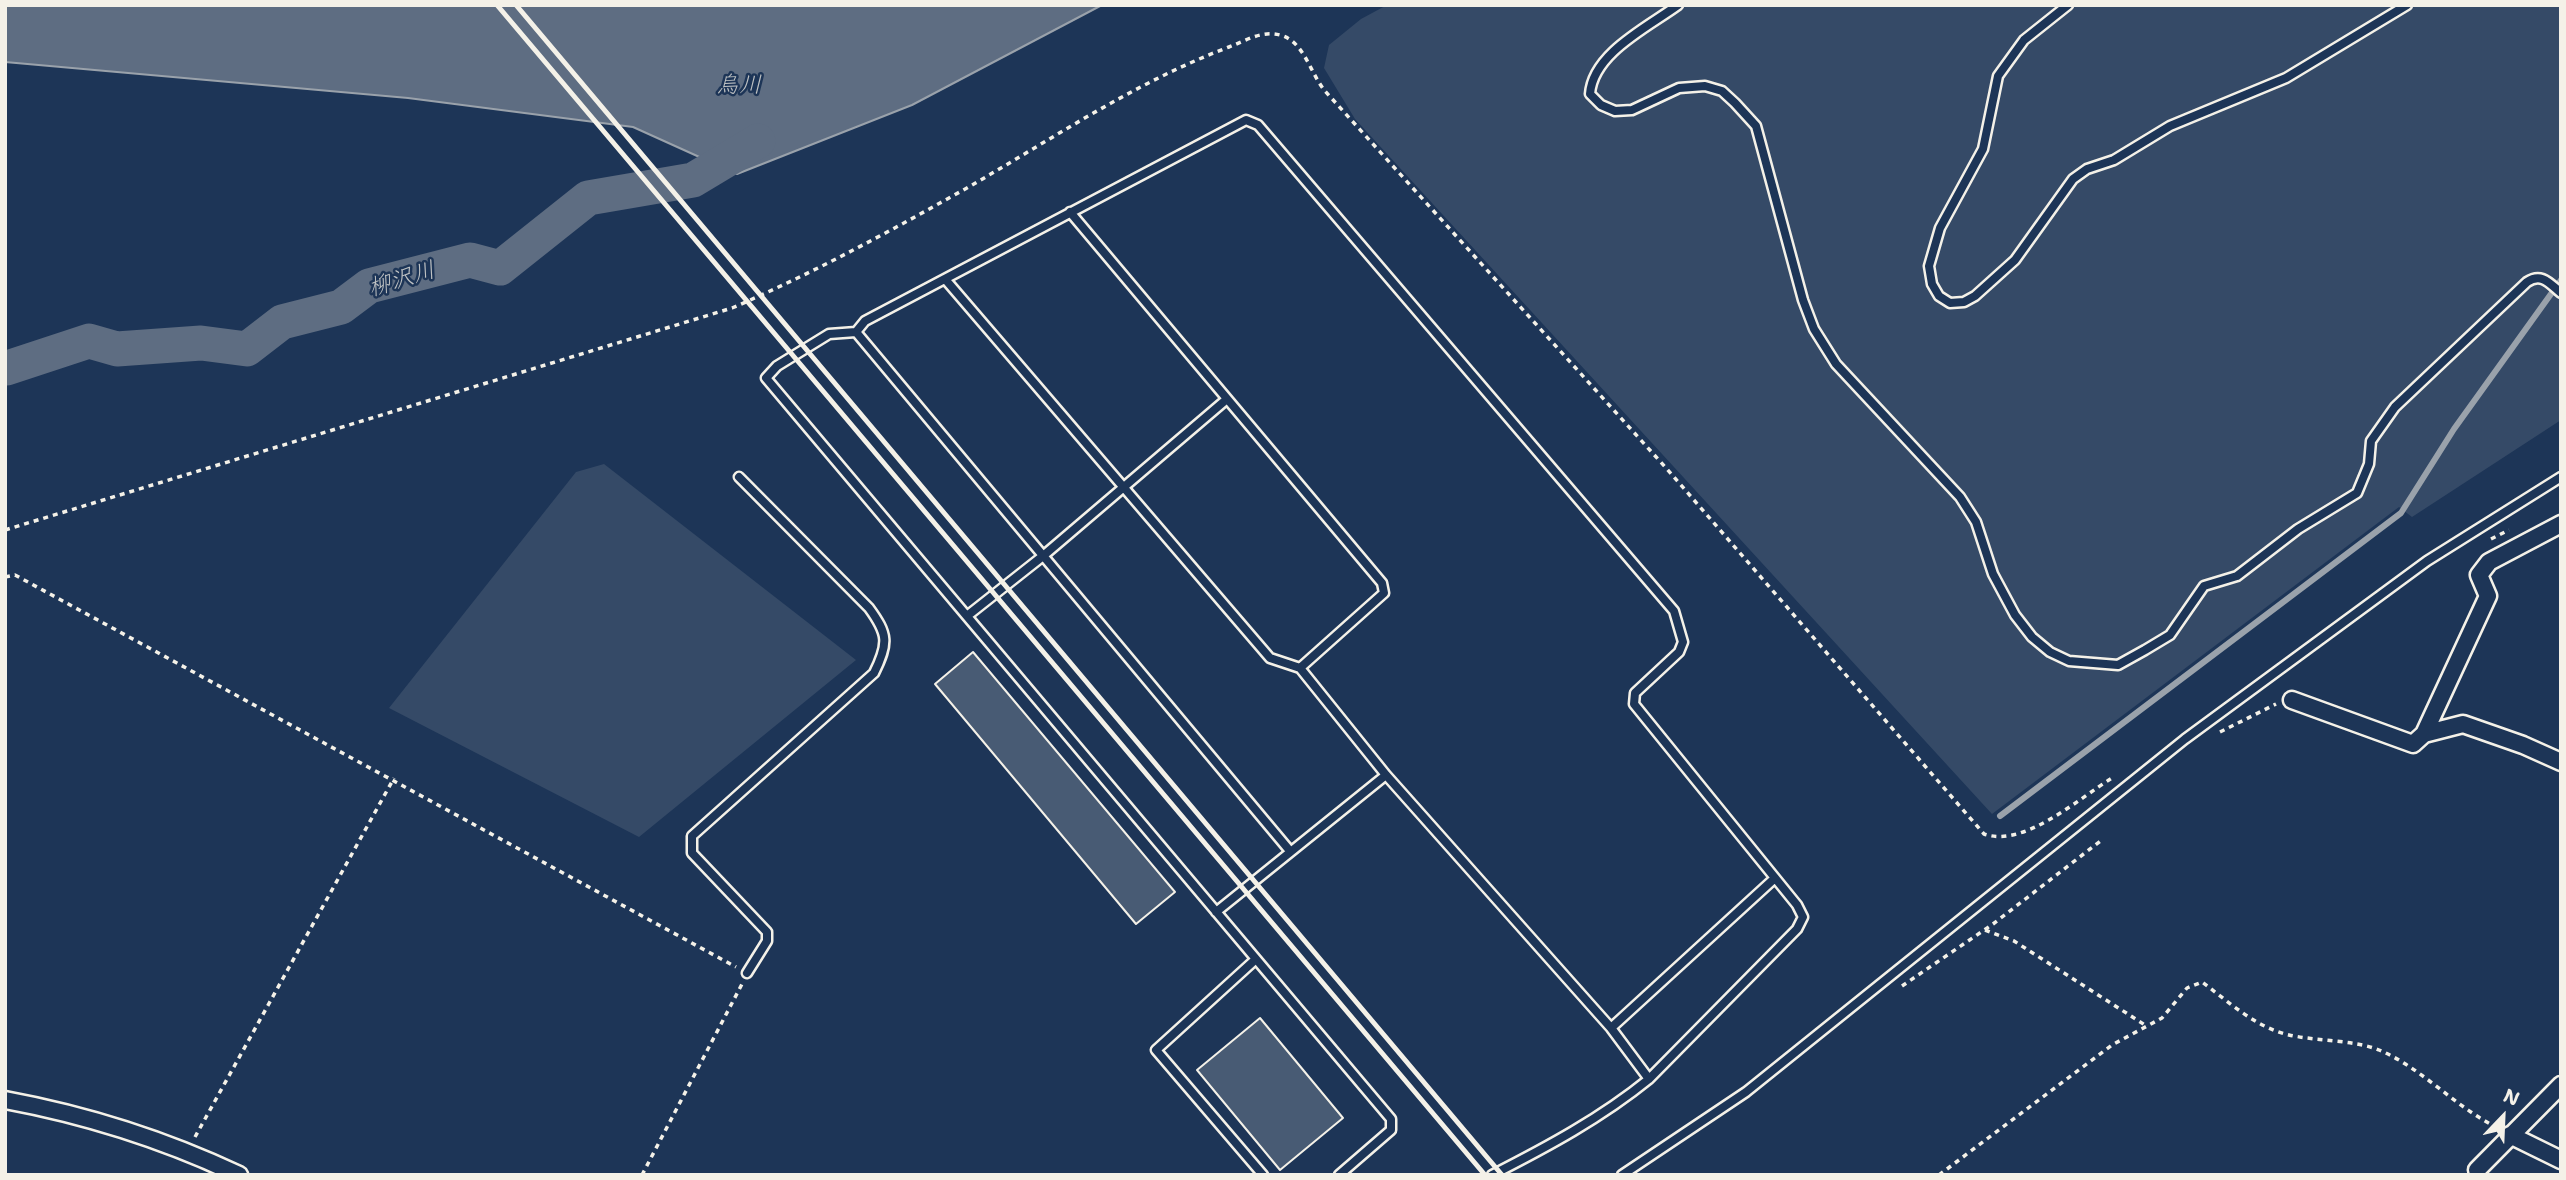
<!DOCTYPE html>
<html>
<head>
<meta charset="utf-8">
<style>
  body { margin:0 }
  #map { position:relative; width:2566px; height:1180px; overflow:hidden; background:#1d3557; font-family:"Shantell Sans",sans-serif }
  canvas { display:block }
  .frame { position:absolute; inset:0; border:7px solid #f4f1e8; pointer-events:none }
  .north { position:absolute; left:2468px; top:1082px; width:70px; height:70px; -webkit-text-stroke:5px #1d3557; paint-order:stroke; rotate:23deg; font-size:19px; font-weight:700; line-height:28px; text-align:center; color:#f4f1e8 }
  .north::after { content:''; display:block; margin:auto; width:24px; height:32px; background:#f4f1e8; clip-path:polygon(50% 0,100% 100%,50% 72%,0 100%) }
</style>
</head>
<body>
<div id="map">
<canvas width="2566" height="1180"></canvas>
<div class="frame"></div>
<div class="north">N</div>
</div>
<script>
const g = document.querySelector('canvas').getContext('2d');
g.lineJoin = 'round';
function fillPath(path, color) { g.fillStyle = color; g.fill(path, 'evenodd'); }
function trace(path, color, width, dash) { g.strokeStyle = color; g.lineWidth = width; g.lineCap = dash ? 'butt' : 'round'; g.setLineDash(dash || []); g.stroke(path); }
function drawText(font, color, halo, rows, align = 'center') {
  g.font = font + ' "Shantell Sans","Klee One",sans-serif'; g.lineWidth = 5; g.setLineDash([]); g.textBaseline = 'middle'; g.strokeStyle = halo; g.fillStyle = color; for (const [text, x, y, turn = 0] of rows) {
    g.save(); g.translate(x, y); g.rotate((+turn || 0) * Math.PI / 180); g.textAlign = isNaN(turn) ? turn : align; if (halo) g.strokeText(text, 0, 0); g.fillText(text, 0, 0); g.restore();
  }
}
fillPath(new Path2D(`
  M1387,5H2561V420L2412,517L2399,507L1992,814L1355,119L1324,68L1329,45L1361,19Z
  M604,464L856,660L639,837L389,708L576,472Z`), '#354a67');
const water = new Path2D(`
  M5,5H1102L912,105L737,174L633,127L408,98L5,62Z`);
fillPath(water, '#5e6d82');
trace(water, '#9aa2ab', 2);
trace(new Path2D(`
  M5,367V371
  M2000,816L2401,513L2454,429L2561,280`), '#9aa2ab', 6);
trace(new Path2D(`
  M7,368L89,341L117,349L201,343L247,349L282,322L341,307L369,286L470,260L500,268L588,198L693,180L758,141`), '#5e6d82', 35);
const building = new Path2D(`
  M973,652L1175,892L1136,924L935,684Z
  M1260,1018L1343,1118L1280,1170L1197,1070Z`);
fillPath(building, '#485b74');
trace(building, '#f4f1e8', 2);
const lane = new Path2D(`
  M1678,5C1648,27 1593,53 1590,94L1601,105L1615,111L1632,110L1679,88L1705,86L1722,91L1735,103L1756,126L1803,300L1814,329L1836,364L1960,497L1976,522L1993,574L2015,615L2032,637L2050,652L2069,661L2118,665L2145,650L2170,635L2204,586L2237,576L2298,529L2357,493L2369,464L2371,441L2395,407L2527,282C2542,272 2550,284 2561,293
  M2068,5L2024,40L1998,76L1983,149L1940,228L1929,266L1932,284L1939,296L1950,303L1964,302L1975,296L2015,260L2073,179L2087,169L2114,160L2170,126L2286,78L2407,5
  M1070,212L1382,583L1384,593L1300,668
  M945,279L1270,658L1300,668L1386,775L1611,1028L1649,1079
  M856,332L1290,851
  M739,477L869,608C888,634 889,643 874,673L692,836V853L767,932V941L747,973
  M967,616L1043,556L1227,399
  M1216,912L1386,775
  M1256,959L1156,1050L1263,1175
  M1611,1028L1775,878
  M1339,1175L1391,1130V1119L766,378L777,366L829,334L856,332L865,321L1246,120L1258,125L1674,611L1683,642L1679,652L1635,693L1634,704L1797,905L1803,917L1797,929L1649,1079C1601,1118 1547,1147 1492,1175
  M1622,1175L1746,1092L2185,739L2427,561L2561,477`);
const street = new Path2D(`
  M2292,700L2413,744L2424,734L2488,596L2479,575L2489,562L2561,524
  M2424,734L2463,724L2523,745L2561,762
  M5,1100C86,1115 165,1140 239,1175
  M2510,1135L2561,1160
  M2477,1170L2561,1085`);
trace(lane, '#f4f1e8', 13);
trace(street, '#f4f1e8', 21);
trace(new Path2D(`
  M5,530L732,308C804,277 872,241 940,203C1037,150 1125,86 1229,47C1245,41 1262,30 1280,35C1304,41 1310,73 1325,91L1667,469L1984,834C2024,848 2078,799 2112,778
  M2491,539L2509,530
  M5,577L15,575L736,967
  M2220,732L2276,704
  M1985,930L2014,941L2145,1025
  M1902,986L1993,924L2103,839
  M195,1137L394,778
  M642,1175L742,984
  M1939,1175L2112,1045L2162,1018L2187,988L2202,982C2229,1002 2255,1027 2289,1035C2316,1041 2355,1040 2379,1050C2422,1068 2454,1106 2496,1127`), '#f4f1e8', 3.5, [5, 5]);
trace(lane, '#1d3557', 8);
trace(street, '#1d3557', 16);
trace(new Path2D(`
  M497,5L1485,1175
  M516,5L1502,1175`), '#f4f1e8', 5);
drawText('italic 23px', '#c0c3c4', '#1d3557', [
  ["烏川",739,86],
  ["柳沢川",402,280,-17]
]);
</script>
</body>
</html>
